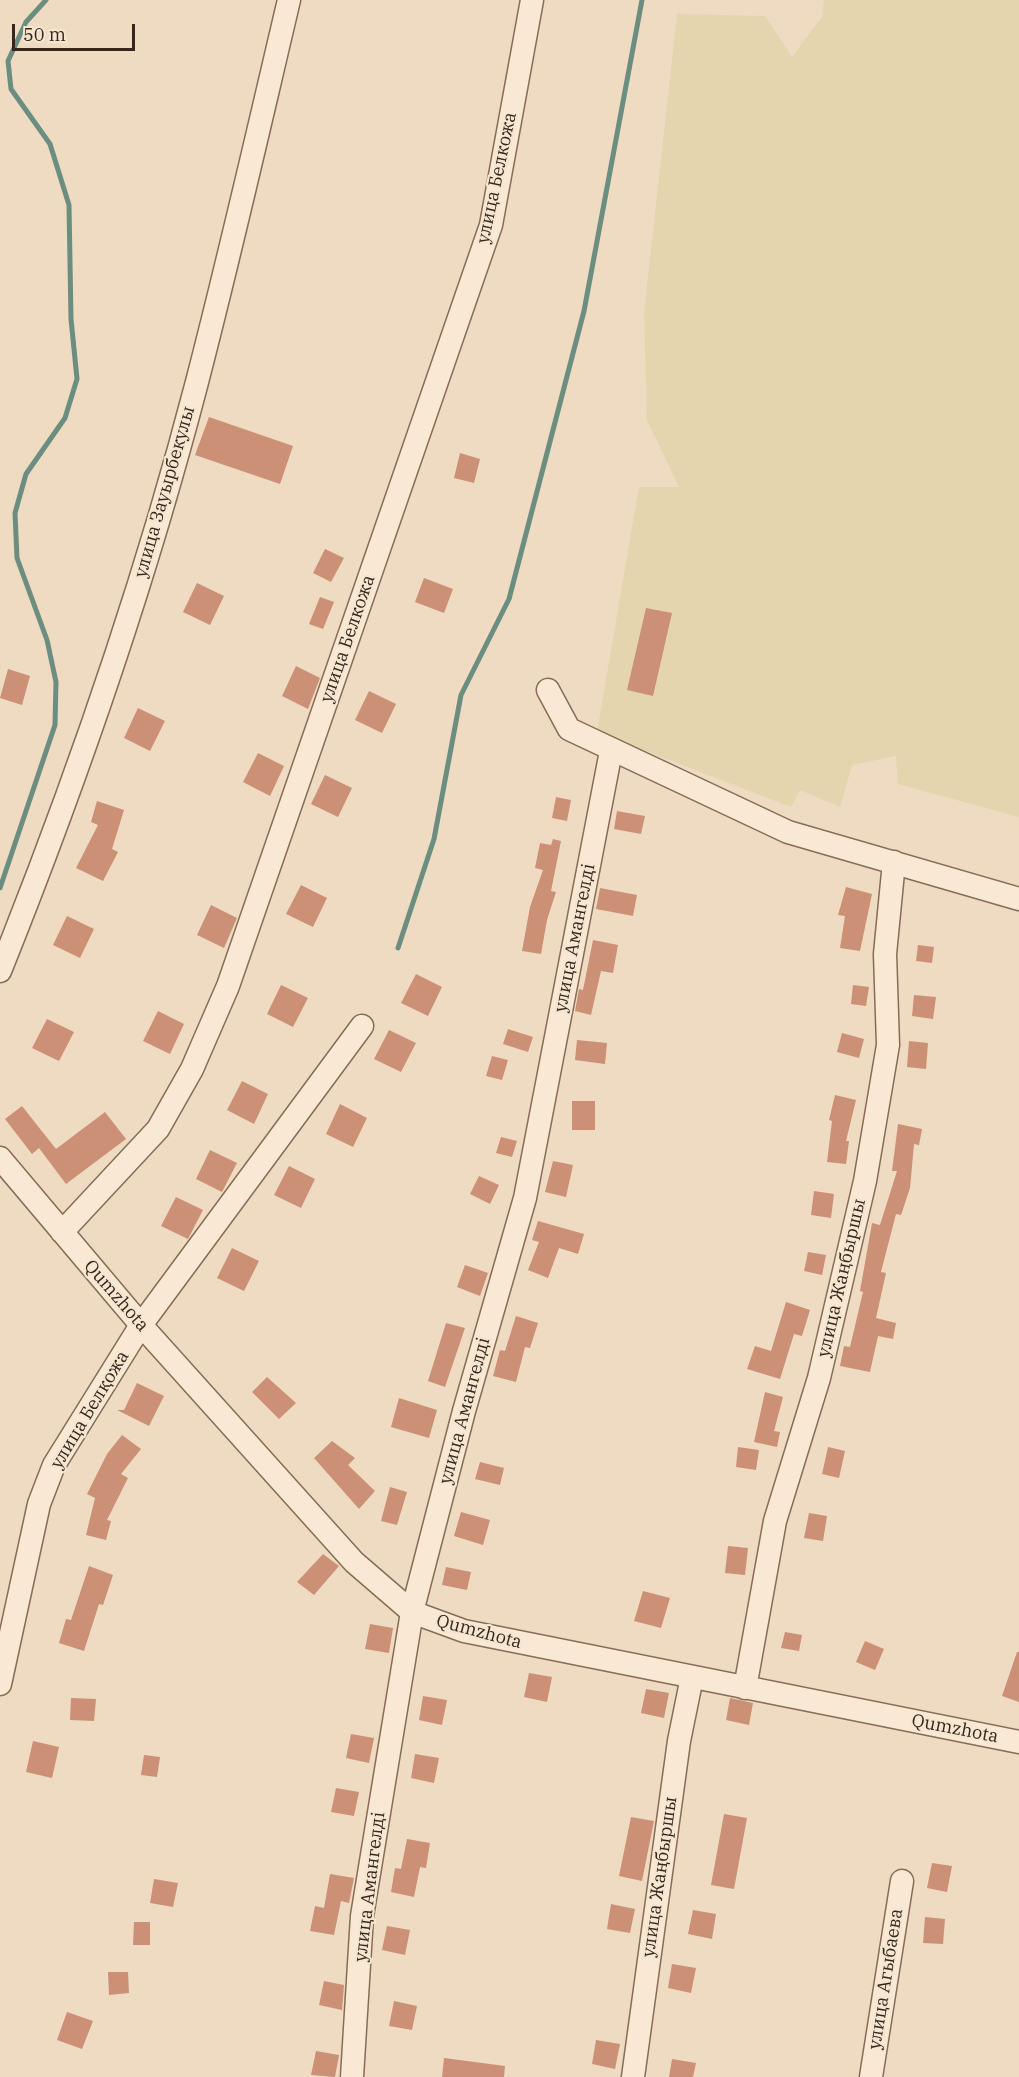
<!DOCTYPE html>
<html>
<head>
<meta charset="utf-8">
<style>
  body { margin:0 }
  #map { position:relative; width:1019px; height:2077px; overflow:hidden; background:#eedbc1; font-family:"IBM Plex Serif",serif }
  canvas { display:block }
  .scale { position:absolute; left:12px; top:24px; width:123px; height:27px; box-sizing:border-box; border:3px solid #37261d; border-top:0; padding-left:8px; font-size:18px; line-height:21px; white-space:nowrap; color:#37261d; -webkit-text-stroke:4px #f5e6d0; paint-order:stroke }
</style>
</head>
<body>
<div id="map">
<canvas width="1019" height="2077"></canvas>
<div class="scale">50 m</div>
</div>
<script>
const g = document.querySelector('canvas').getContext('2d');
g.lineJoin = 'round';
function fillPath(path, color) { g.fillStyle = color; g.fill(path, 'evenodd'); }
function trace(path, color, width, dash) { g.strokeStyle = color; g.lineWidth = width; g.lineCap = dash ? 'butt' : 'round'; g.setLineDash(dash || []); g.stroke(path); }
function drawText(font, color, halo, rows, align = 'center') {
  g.font = font + ' "IBM Plex Serif",serif'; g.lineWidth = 4.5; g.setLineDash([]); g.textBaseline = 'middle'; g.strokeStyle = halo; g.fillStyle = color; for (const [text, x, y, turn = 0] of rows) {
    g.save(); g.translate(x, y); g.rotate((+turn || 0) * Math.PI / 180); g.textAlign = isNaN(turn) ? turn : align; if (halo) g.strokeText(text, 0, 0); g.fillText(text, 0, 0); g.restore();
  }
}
fillPath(new Path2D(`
  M824,0H1019V817L898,784L896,756L852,765L840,807L800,790L791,807L597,732L639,487H679L647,420L644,314L677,14L765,16L792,57L822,17Z`), '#e4d5ae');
trace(new Path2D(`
  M0,888L55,725L56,682L47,640L17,558L15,513L26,474L65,418L77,379L71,319L69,205L50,144L11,89L8,61L26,22L46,0
  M398,948L434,839L461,695L509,599L584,311L642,0`), '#6b8e81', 5);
fillPath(new Path2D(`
  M209,417L293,446L280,484L195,455Z
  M460,453L480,459L474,483L454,478Z
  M325,549L344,558L331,582L313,573Z
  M424,578L453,589L444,613L415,602Z
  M197,583L224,596L210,625L183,612Z
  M320,597L334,602L323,629L309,624Z
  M646,608L672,613L653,696L627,690Z
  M296,666L320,678L308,709L282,696Z
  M8,669L30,676L22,705L0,698Z
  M369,691L396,704L382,733L355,720Z
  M138,708L165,721L150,751L124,738Z
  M258,753L284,766L270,796L243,782Z
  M325,775L352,788L338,817L311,804Z
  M556,797L571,800L567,821L552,818Z
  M97,801L124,810L112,849L118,852L103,881L76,868L98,825L91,822Z
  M617,811L645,816L641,834L614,829Z
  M553,839L561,841L551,891L556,892L547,920L541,954L522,951L530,907L543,870L535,868L540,843L551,845Z
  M301,885L327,898L313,927L286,914Z
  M846,887L872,894L860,951L840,948L845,916L838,915Z
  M600,888L637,895L633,916L596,909Z
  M211,905L237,918L224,948L197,935Z
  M67,916L94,929L80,958L53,945Z
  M593,940L618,945L613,973L601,971L591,1015L575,1011L579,989L583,990Z
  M918,945L934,947L932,963L916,961Z
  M416,974L442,987L428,1016L401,1003Z
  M281,985L308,998L293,1027L267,1014Z
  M853,985L869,987L866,1006L851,1004Z
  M914,995L936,997L933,1019L912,1016Z
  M158,1011L184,1024L170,1054L143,1041Z
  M47,1019L74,1032L59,1061L32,1048Z
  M508,1029L533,1037L528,1052L503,1044Z
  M389,1030L416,1043L401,1072L374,1059Z
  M842,1033L864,1039L859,1058L837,1052Z
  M577,1040L607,1043L605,1064L575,1060Z
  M909,1041L928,1043L926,1069L907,1067Z
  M492,1056L508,1060L502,1080L486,1076Z
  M242,1081L268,1094L254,1124L227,1110Z
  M835,1095L856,1100L846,1141H849L846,1164L827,1162L832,1121L829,1120Z
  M572,1101H595V1130H572Z
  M340,1104L367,1118L353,1147L326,1134Z
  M22,1106L56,1149L105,1112L126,1139L66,1184L39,1148L32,1154L5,1119Z
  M898,1124L922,1129L919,1145L914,1144L910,1188L901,1215L896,1214L881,1272L886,1273L876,1318L896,1323L893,1339L878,1336L870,1372L840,1366L844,1346L850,1347L863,1292L860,1291L872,1223L880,1225L897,1171H892Z
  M501,1137L517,1141L512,1157L496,1153Z
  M210,1150L237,1163L222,1192L196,1179Z
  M553,1161L573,1165L566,1197L545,1192Z
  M289,1166L315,1179L301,1208L274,1195Z
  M479,1176L499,1185L490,1204L470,1194Z
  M814,1191L834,1194L831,1218L811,1215Z
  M176,1197L203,1210L188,1239L161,1226Z
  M538,1221L584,1234L578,1254L559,1248L548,1278L528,1270L539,1242L532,1240Z
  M232,1248L259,1261L244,1291L217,1278Z
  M808,1252L826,1255L822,1275L804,1271Z
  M465,1265L488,1273L480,1296L457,1287Z
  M786,1302L810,1310L802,1336L794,1334L780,1379L747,1369L755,1346L771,1351Z
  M516,1316L538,1323L530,1348L525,1347L516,1382L493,1376L500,1350L505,1351Z
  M446,1323L465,1328L445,1387L428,1381Z
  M267,1377L296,1403L279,1419L252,1392Z
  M137,1383L164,1396L149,1426L117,1410H124Z
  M765,1392L783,1397L774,1431L780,1432L777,1447L754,1442Z
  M399,1398L437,1410L429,1438L391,1427Z
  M122,1435L141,1449L121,1474L128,1478L107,1520L111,1521L106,1540L86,1535L95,1498L87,1494L107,1454Z
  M332,1441L355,1458L348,1465L375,1491L359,1509L314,1458Z
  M738,1447L759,1450L756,1470L736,1467Z
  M828,1447L845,1451L839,1478L822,1474Z
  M480,1462L504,1468L500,1485L475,1479Z
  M390,1487L407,1492L397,1525L381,1521Z
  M461,1512L490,1520L483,1545L454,1536Z
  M809,1513L827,1516L823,1541L804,1538Z
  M728,1546L748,1548L745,1575L725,1573Z
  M323,1554L339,1566L314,1595L297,1582Z
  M89,1566L113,1575L103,1605L99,1604L84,1651L59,1643L66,1619L71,1620Z
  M446,1567L471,1572L467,1590L442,1585Z
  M643,1591L670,1598L661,1628L634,1621Z
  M370,1624L393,1628L389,1653L365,1649Z
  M785,1632L802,1635L799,1651L781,1648Z
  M865,1641L884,1649L875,1670L856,1662Z
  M1017,1652H1019V1702L1002,1696Z
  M529,1673L552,1677L547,1702L524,1697Z
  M646,1689L669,1693L664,1718L641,1713Z
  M423,1696L447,1700L442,1725L419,1720Z
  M71,1698L96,1699L94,1721L70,1720Z
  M730,1698L753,1703L749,1725L726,1720Z
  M351,1734L374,1738L369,1763L346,1758Z
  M33,1741L59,1747L52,1778L26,1772Z
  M415,1754L439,1758L434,1783L411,1778Z
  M144,1755L160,1757L157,1777L141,1775Z
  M336,1788L359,1792L354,1816L331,1812Z
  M724,1814L747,1818L734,1889L711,1885Z
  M631,1817L654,1821L642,1881L619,1876Z
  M407,1839L430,1843L426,1868L420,1867L414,1897L391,1892L395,1868L401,1869Z
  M932,1863L952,1866L947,1892L927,1888Z
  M330,1874L354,1878L349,1903L341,1901L334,1935L310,1931L315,1906L324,1908Z
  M154,1879L178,1883L173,1907L150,1903Z
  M611,1904L635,1909L630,1933L607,1929Z
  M693,1910L716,1914L712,1939L688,1934Z
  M925,1917L945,1919L943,1944L923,1943Z
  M134,1922H150V1945H133Z
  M387,1926L410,1930L405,1955L382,1950Z
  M672,1964L696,1968L691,1993L668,1988Z
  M108,1972H128L129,1993L109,1995Z
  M324,1981L344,1985L342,2010L319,2005Z
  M394,2001L417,2006L412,2030L389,2026Z
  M67,2012L93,2021L82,2049L57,2040Z
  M596,2040L620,2044L615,2069L592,2064Z
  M316,2051L339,2055L335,2077L311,2075Z
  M444,2058L505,2066L504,2077H442Z
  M672,2059L696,2063L693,2077H669Z`), '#cc9076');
const minor = new Path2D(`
  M548,690L569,729L788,832L1019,899
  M0,971C77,779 145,582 197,382C230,255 259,127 289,0
  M0,1158L141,1325L354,1562L412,1612L464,1631L1019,1742
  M62,1232L158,1129L192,1069L228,986L491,225L532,0
  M0,1684L39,1504L54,1465L141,1325L362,1026
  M745,1688L775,1521L819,1378L865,1181L888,1045L885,954L894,862
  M352,2077L362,1916L412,1612L464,1411L525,1198L611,751
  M633,2077L679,1741L692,1677
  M871,2077L902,1881`);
trace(minor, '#876c58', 25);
trace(minor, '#f9e9d4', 22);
drawText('18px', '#37261d', '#f5e6d0', [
  ["улица Белкожа",497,178,-78],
  ["улица Зауырбекулы",165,492,-74],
  ["улица Белкожа",348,639,-71],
  ["улица Амангелді",575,938,-79],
  ["улица Жаңбыршы",842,1278,-77],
  ["Qumzhota",116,1296,49],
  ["улица Белқожа",90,1410,-59],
  ["улица Амангелді",465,1411,-75],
  ["Qumzhota",479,1632,15],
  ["Qumzhota",955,1729,11],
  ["улица Жаңбыршы",660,1877,-82],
  ["улица Амангелді",370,1887,-83],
  ["улица Агыбаева",886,1979,-81]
]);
</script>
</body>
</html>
